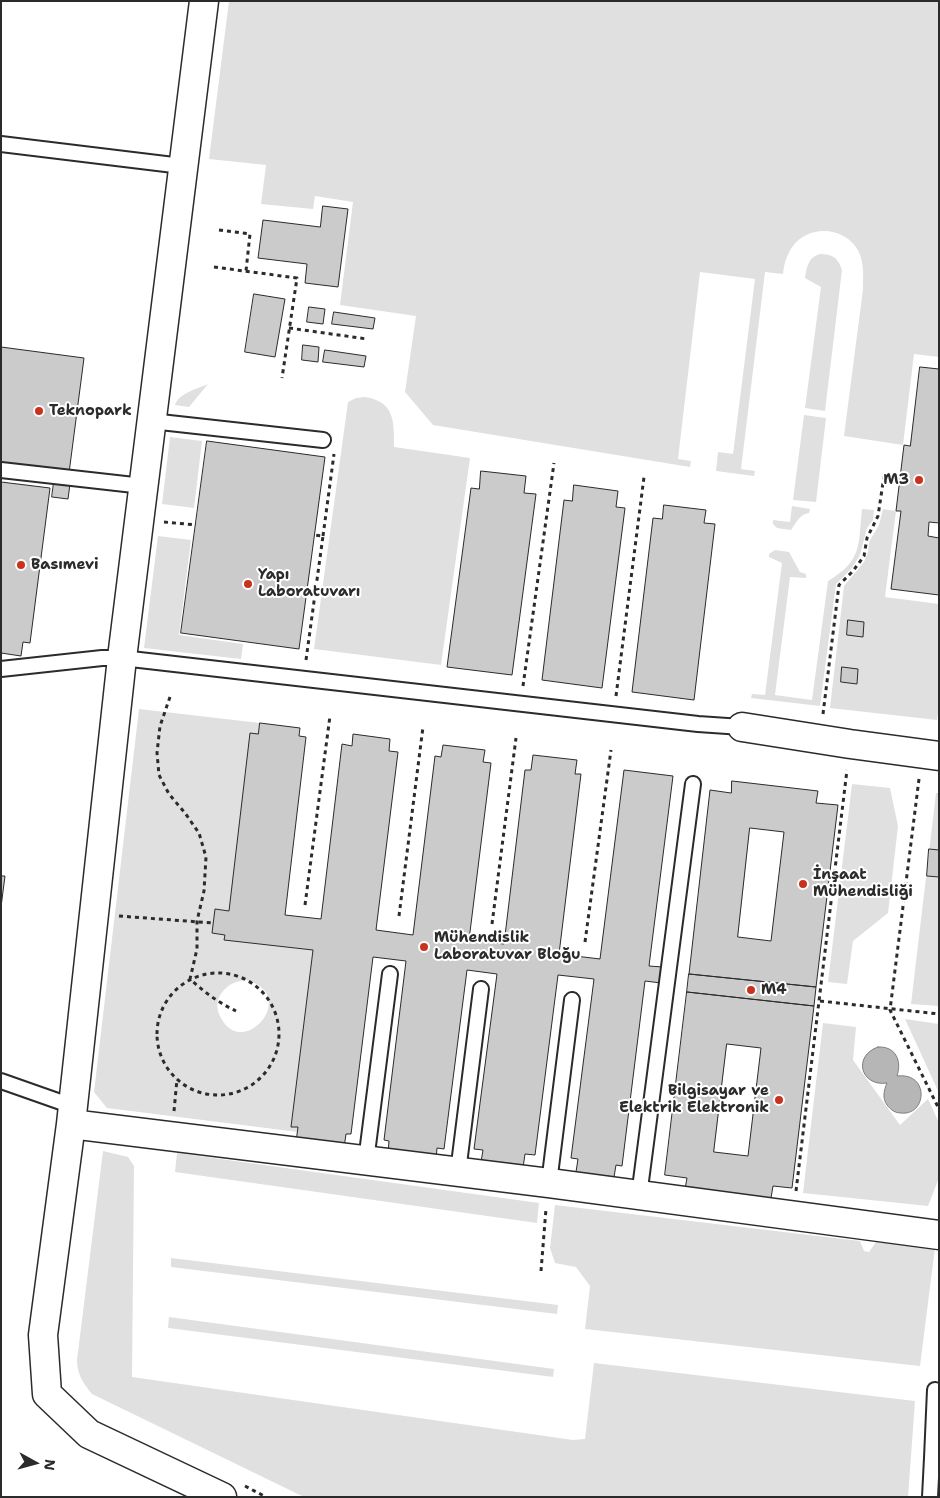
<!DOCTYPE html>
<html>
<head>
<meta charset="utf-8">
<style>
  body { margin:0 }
  #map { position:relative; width:940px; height:1498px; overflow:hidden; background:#fff; font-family:"Shantell Sans",sans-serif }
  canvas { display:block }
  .frame { position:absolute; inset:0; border:2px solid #2b2b2b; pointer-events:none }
  .north { position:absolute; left:10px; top:1438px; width:50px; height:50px; -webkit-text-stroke:4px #fff; paint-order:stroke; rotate:97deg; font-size:14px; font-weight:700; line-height:20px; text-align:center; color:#2b2b2b }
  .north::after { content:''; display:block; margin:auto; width:18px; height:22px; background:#2b2b2b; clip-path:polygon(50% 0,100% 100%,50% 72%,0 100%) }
</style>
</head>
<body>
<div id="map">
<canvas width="940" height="1498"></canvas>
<div class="frame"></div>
<div class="north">N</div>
</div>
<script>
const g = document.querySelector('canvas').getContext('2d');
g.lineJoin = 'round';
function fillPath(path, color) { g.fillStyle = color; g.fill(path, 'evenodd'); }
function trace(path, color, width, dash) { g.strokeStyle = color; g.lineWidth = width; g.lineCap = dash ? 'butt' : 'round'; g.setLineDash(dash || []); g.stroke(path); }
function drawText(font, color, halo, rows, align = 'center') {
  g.font = font + ' "Shantell Sans",sans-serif'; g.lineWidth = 4; g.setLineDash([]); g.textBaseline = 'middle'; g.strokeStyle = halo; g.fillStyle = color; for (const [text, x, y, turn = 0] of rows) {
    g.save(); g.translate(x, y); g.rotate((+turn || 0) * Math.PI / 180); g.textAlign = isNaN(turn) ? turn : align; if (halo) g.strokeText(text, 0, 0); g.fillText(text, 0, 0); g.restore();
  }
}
fillPath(new Path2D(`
  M229,1H939V357L914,354L903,445L844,436L863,289C863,279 864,268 861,258C853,229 812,221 793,246C787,254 784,264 783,274L765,272L741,469L755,471L754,476L716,471L718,452L733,454L755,279L700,272L678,459L691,461L690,467L433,425L405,392L416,316L340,305L353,202L315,196L313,209L261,204L266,165L209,159Z
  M820,254C833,254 838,258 842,270L825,411L805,408L821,287L805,278C807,267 808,257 820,254Z
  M208,384L189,407L175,405C179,393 197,389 208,384Z
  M365,397C395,402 394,421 394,447L470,458L441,665L314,649L348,402L356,398Z
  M804,415L826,418L816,502L793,500Z
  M170,437L202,441L194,508L162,504Z
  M792,506L810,509L809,513C800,514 796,523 791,530L777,528L773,524V520L790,522Z
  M862,509L874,510L873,520L867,528L860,555L852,568L836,584L820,706L751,698L752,694L765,695L782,563L769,557V554L775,550L789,552L800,572L806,574V578L790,577L775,695L812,700L828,581C863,560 858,545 862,509Z
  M883,509L896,511L885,597L939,604V705L937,720L830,708L844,586L864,562L868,552L869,542L879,525Z
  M158,536L191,540L179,635L243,644L241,659L144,648Z
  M139,709L260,723L258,734H250L229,911L215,909L212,933L225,935V940L313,950L291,1126L298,1127V1132L107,1108L94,1092ZM245,980C301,993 244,1061 221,1018C210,999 226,982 245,980Z
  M852,784L890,788L898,826L888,913L853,941L847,984L828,982Z
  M936,793H939V1006L911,1004Z
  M905,1019L939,1024V1093Z
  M823,1023L856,1027L853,1060L900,1125L928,1099L939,1123V1178L928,1206L803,1193Z
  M103,1151L128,1157L134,1166L132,1377L573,1440L585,1439L594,1363L915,1401L908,1497H304L92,1394C83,1383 77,1374 77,1360Z
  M177,1153L539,1203L537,1223L175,1172Z
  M555,1205L860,1241L864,1251L869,1252L876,1242L935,1248L920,1366L585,1329L590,1286L576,1267L555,1263L550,1248Z
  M171,1258L558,1305L557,1314L171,1267Z
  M169,1317L554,1369L553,1377L168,1328Z`), '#e0e0e0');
const water = new Path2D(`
  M878,1047C896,1046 902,1061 897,1076C930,1072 927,1116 901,1113C895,1113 891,1110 887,1105C882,1098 884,1090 887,1083C861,1087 852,1056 878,1047Z`);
fillPath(water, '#b6b6b6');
trace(water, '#7e7e7e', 1);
const building = new Path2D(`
  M323,206L348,209L338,287L305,283L307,264L258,258L263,220L320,227Z
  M254,294L285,299L275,357L245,352Z
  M309,307L325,309L323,324L307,322Z
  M334,312L375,318L373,329L332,324Z
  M303,345L319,347L318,362L302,360Z
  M1,347L84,358L69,473L1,464Z
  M325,350L366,356L364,367L323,362Z
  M920,367L939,369V523L929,522L928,536L939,538V595L891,589L901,511H896L904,445L910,446Z
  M207,441L325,457L299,649L181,633Z
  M481,471L526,476L524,493L536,494L512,675L447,667L471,488L479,489Z
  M1,482L50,488L30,643L23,642L21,656L1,653Z
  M54,482L70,484L68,499L52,497Z
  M574,485L618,491L616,507L625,508L602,688L542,680L564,500L572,501Z
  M664,505L706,510L704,523L715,524L694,700L632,692L653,518L662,519Z
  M848,620L864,622L863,637L847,635Z
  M842,667L858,669L857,684L841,682Z
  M260,723L300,728L299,736L306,737L285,915L321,919L342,744L352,746L353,734L390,739L389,751L398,752L376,930L413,935L435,756L441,757L443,745L485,750L483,762L491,763L469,940L504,944L525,770H531L533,755L577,760L575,774H581L559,954L600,959L624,770L673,776L649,966L663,967L661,983L645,981L622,1166L616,1165L614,1177L576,1172L578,1159L571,1158L594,979L558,975L535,1155L525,1154L523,1168L481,1162L483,1150L474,1149L497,974L467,970L444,1149L437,1148L436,1160L388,1154L389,1141L384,1140L406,961L373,957L351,1134H346L344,1148L296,1142L298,1127H291L313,950L224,940L225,935L212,933L215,909L229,911L250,733L258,734Z
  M732,781L818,791L816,803L838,805L816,987L689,974L710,790L731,793ZM750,828L784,832L771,941L738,937Z
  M929,849L939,850V877L927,876Z
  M1,876H5L1,907Z
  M689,974L816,987L814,1006L687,992Z
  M687,992L814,1006L792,1188L773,1186L771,1198L685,1189L687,1178L665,1175ZM727,1044L761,1048L748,1156L714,1152Z`);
fillPath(building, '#cbcbcb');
trace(building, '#2b2b2b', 1);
const lane = new Path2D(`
  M1,144L182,166
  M151,421L323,440
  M1,470L143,486
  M1,669L102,658H122L698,724L742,727
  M1,1081L72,1106
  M366,1161L390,974
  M458,1172L481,989
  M549,1183L572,1000
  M639,1196L693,784
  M935,1390L932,1458L939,1459
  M930,1497L932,1458`);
const street = new Path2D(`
  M204,1L122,658L71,1124L43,1335L47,1394L89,1434L222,1497
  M742,727L850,744L939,756
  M71,1124L549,1183L939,1235`);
trace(lane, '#2b2b2b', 18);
trace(street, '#2b2b2b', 31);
trace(new Path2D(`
  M219,230L250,234L246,271
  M214,267L297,278L282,378
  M289,328L367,339
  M164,522L196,525
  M323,536L334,454
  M306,660L323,536L315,535
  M523,686L554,463
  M616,696L644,477
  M170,697L160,726L157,753L159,775L169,794L185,813L199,833L206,857L204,891L197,921V949L190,979C204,992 219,1003 236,1011
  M823,714L839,585L853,571L864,556L867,538L878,516L884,476L899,478
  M919,779L890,1010L939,1109
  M305,905L330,716
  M119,916L213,923
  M399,916L423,727
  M492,924L516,738
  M585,942L611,750
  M157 1034a61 61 0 1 1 122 0a61 61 0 1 1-122 0Z
  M820,1001L939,1014
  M174,1111L177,1079
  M796,1191L847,770
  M541,1271L546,1209
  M245,1486L266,1497`), '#2b2b2b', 3, [4, 4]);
trace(lane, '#fff', 14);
trace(street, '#fff', 28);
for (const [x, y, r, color] of [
  [39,411,5,"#c8321e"],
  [919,480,5,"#c8321e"],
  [21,565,5,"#c8321e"],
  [248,584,5,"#c8321e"],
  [803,884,5,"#c8321e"],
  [424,947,5,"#c8321e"],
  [751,990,5,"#c8321e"],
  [779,1100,5,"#c8321e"]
]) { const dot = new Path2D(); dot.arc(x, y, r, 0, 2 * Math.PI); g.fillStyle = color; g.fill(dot); trace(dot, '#fff', 2); }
drawText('bold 15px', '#2b2b2b', '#fff', [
  ["Teknopark",49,411],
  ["M3",909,480,"right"],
  ["Basımevi",31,565],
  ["Yapı",258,575],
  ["Laboratuvarı",258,592],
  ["İnşaat",813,875],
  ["Mühendisliği",813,892],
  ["Mühendislik",434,938],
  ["Laboratuvar Bloğu",434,955],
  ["M4",761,990],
  ["Bilgisayar ve",769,1091,"right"],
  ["Elektrik Elektronik",769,1108,"right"]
], 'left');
</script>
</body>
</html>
